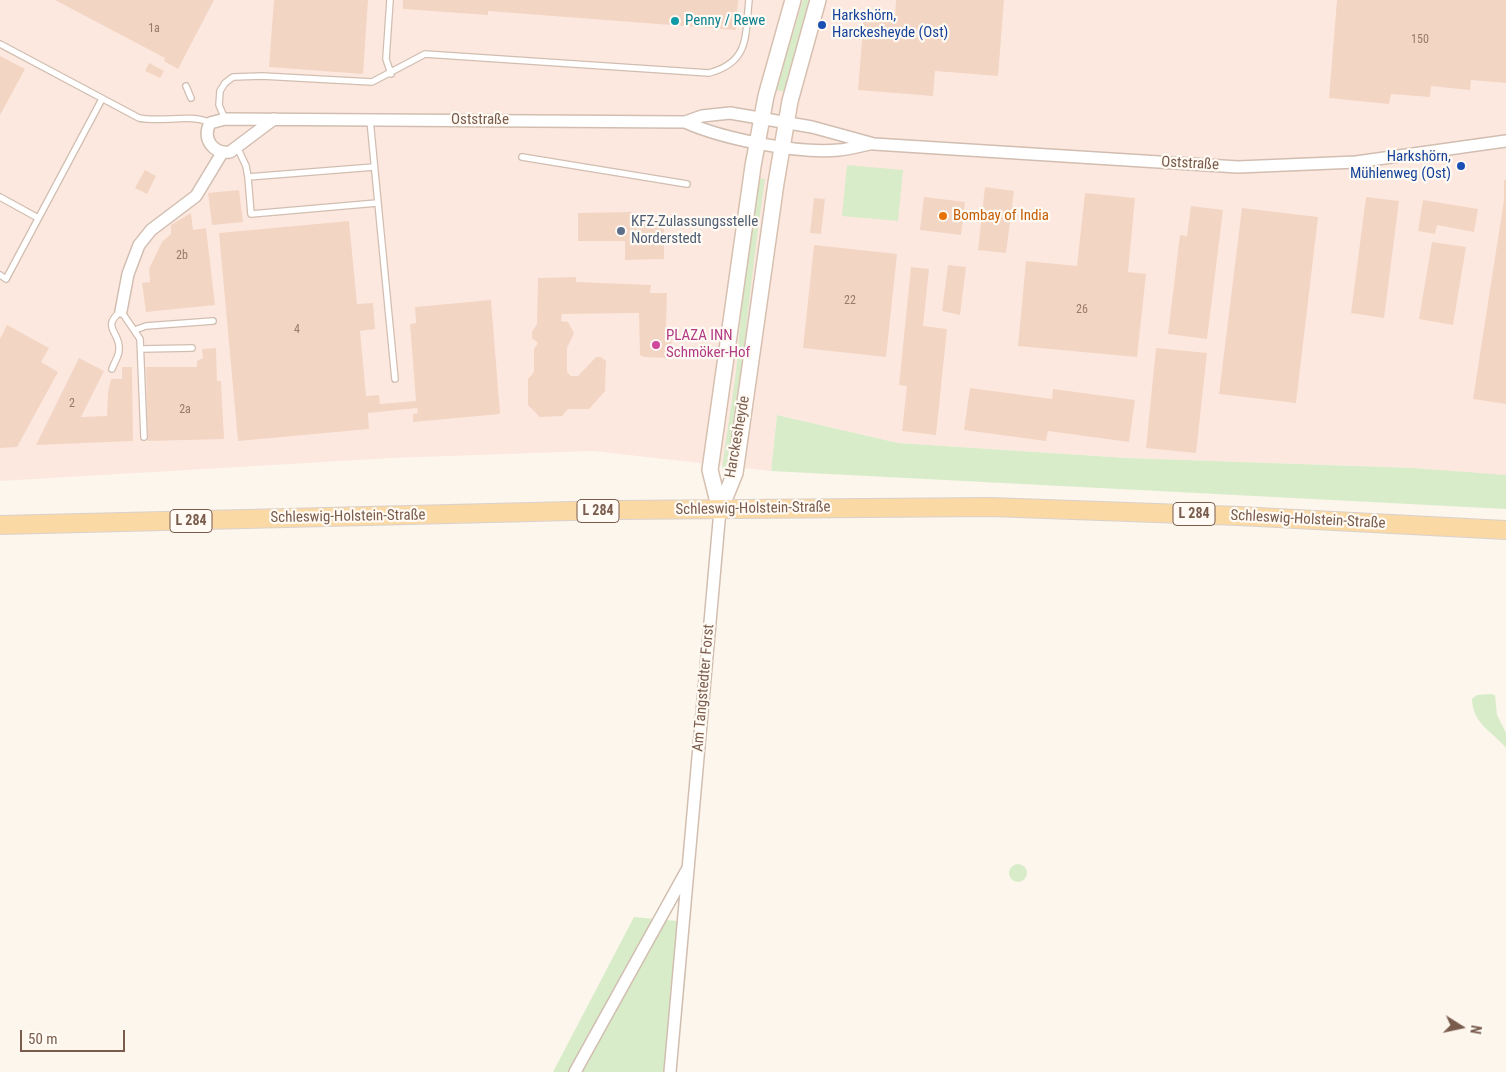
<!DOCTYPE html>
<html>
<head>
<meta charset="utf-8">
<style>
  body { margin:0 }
  #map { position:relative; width:1506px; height:1072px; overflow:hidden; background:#fdf6ec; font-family:"Roboto Condensed",sans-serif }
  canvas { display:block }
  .north { position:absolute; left:1436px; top:1002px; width:50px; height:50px; -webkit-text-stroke:4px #fffaf3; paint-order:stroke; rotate:100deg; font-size:14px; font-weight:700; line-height:20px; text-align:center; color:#7a5c4d }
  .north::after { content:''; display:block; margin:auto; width:18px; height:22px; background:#7a5c4d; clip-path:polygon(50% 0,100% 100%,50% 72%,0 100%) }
  .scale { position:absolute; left:20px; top:1030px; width:105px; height:22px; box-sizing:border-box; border:2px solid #7a5c4d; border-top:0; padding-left:6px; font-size:15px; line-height:18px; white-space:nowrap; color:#7a5c4d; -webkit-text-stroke:4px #fffaf3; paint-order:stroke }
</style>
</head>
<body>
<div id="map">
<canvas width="1506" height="1072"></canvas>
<div class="north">N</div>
<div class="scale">50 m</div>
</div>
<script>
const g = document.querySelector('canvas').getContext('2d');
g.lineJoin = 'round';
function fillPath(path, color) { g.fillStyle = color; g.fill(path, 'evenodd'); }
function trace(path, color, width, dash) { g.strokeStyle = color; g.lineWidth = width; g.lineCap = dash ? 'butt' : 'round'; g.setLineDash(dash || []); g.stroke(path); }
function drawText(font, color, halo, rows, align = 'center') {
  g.font = font + ' "Roboto Condensed",sans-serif'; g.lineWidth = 4.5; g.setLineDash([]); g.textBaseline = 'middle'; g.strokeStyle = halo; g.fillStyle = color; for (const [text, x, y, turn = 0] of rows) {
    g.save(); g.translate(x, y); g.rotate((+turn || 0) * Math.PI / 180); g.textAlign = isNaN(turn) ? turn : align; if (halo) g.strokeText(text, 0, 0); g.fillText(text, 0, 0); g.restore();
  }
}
fillPath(new Path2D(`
  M0,0H1506V476L1414,468L1127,458L898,443L777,415L771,471L593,451L392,458L0,481Z`), '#fde8e0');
fillPath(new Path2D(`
  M803,0H810L786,92L776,90Z
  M847,165L903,170L898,221L842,216Z
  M758,178L765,179C751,275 742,372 729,469L722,468L736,372L745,268Z
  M777,415L898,443L1127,458L1414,468L1506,475V509L771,471Z
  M1491,694L1495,695L1497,715L1506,733V748C1491,730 1473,724 1472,699L1477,695Z
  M1009 873a9 9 0 1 1 18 0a9 9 0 1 1-18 0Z
  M634,917L677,921L686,973L676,1072H553Z`), '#d8ecc9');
fillPath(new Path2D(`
  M55,0H214L178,69L164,61L165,58Z
  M274,0H368L363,74L269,67Z
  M403,0H738L736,30L488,11V15L403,9Z
  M896,0H1004L998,76L935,71L933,96L858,90L864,16L895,18Z
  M1337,0H1506V83L1471,80L1470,90L1431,86L1430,97L1391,94L1389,104L1329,98Z
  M0,56L25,69L0,115Z
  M149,63L164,71L160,78L145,71Z
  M145,170L156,176L147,194L135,188Z
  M1504,180H1506V404L1473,399L1504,200Z
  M985,187L1014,191L1006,253L978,250Z
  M239,190L243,222L212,225L208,193Z
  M1085,193L1135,198L1128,272L1146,274L1137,357L1018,346L1026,261L1077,266Z
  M924,197L965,202L961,235L920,230Z
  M1366,197L1399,201L1384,318L1351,313Z
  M814,198L825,199L821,234L810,233Z
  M1423,200L1478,209L1474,232L1437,225L1435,234L1418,231Z
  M1191,206L1223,210L1207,339L1168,334L1180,235L1187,236Z
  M1242,208L1318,217L1296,403L1219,394Z
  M632,212V221H664V259L625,260V241H578V213Z
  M191,213L193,230L206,228L215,305L146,312L142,283L150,282L149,269L162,242L171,234V225Z
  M349,221L357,304L373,303L375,329L360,331L366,396L379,395L380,404L416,401L410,324L416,323L415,307L491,300L500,414L413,422V414L418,413L417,408L368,413L369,429L238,441L219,233Z
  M1432,242L1466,247L1453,325L1419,319Z
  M814,245L897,254L886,357L803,348Z
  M948,265L966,267L960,315L942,311Z
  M911,267L929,269L923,326L947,329L936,435L902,431L907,386L899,385Z
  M576,277V282L651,285L650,293H667L666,326L672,332L671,355L667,358L644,357L640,355L639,313L562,314L561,321L568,322L574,333L567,348V372L571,376H578L596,357H601L606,361L605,391L589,409H568L562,416L540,417L528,405V379L534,372V349L538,343L532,338V332L537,324L538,278Z
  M7,325L49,348L41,362L58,372L17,447L0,448V339Z
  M216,348L217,381H221L224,439L148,441L146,367H197V361L203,358L202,349Z
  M1156,348L1207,353L1196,453L1146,448Z
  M79,358L104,371L81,417L107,416L108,392L111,379H122V367H132L133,441L36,445Z
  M970,388L1052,399L1053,389L1135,400L1129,442L1048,431L1046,441L964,430Z`), '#f3d5c3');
const service = new Path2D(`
  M390,0L386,59L391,74
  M0,44L139,118C162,123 191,113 210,123
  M186,86L191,98
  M225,119L219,105L220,91L225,83L233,77L262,76L372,82L425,54L709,73C750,62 745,36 749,0
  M370,120L395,379
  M238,149L246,166L248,177
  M522,157L687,184
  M374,167L248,177L251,214L377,203
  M0,197L38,218
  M0,275L6,279L102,99
  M135,330L146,326L213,321
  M141,349L192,348
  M112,369C114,363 119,356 119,350C121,332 100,328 121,311L140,339L144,437`);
const minor = new Path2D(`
  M274,119L230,152C213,154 202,139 210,123L225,119L685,122L702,116L730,113L812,127L874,144L1238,167L1356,162L1506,141
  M685,122C723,139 798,154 839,150C849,149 860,146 870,144
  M121,311L128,274L139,245L151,230L196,196L222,153
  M575,1072L687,870
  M670,1072L720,510`);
const secondary = new Path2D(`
  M720,510L735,473L776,183L790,101L818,0
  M720,510L710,470L753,166L766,96L793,0`);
const primary = new Path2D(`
  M0,525L613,510L990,507L1239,516L1506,530`);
trace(service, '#d1beb0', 8);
trace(minor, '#d1beb0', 14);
trace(secondary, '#d6c0b0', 18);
trace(primary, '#dad1cd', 20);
trace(service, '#fff', 5.5);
trace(minor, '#fff', 11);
trace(secondary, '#fff', 15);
trace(primary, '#fbd9a5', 18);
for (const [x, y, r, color] of [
  [675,21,5,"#0f9aa8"],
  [822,25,5,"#1a4fb4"],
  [1461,166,5,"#1a4fb4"],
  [943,216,5,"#e8710a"],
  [621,231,5,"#5c6f8a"],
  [656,345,5,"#d1479c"]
]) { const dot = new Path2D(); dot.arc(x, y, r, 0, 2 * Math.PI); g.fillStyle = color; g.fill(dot); trace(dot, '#fffaf3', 2); }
drawText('12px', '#987a6a', null, [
  ["1a",154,29],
  ["150",1420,40],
  ["2b",182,256],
  ["22",850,301],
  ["26",1082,310],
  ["4",297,330],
  ["2",72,404],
  ["2a",185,410]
]);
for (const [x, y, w] of [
  [598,511,42],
  [1194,514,42],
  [191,521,42]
]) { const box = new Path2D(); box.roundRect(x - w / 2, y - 11.5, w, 23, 4); g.fillStyle = '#fffaf3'; g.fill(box); trace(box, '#7a5c4d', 1); }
drawText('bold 14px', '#7a5c4d', null, [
  ["L 284",598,511],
  ["L 284",1194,514],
  ["L 284",191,521]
]);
drawText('15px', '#164399', '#fffaf3', [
  ["Harkshörn,",832,16],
  ["Harckesheyde (Ost)",832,33],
  ["Harkshörn,",1451,157,"right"],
  ["Mühlenweg (Ost)",1451,174,"right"]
], 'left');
drawText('15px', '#0d838f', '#fffaf3', [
  ["Penny / Rewe",685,21]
], 'left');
drawText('15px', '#7a5c4d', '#fffaf3', [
  ["Oststraße",480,120],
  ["Oststraße",1190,164,3],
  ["Harckesheyde",738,437,-80],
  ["Schleswig-Holstein-Straße",753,509,-1],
  ["Schleswig-Holstein-Straße",348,517,-1],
  ["Schleswig-Holstein-Straße",1308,520,3],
  ["Am Tangstedter Forst",704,688,-85]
]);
drawText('15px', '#c56008', '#fffaf3', [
  ["Bombay of India",953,216]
], 'left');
drawText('15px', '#4e5e75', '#fffaf3', [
  ["KFZ-Zulassungsstelle",631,222],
  ["Norderstedt",631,239]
], 'left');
drawText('15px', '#b23c85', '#fffaf3', [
  ["PLAZA INN",666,336],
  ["Schmöker-Hof",666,353]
], 'left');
</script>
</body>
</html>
